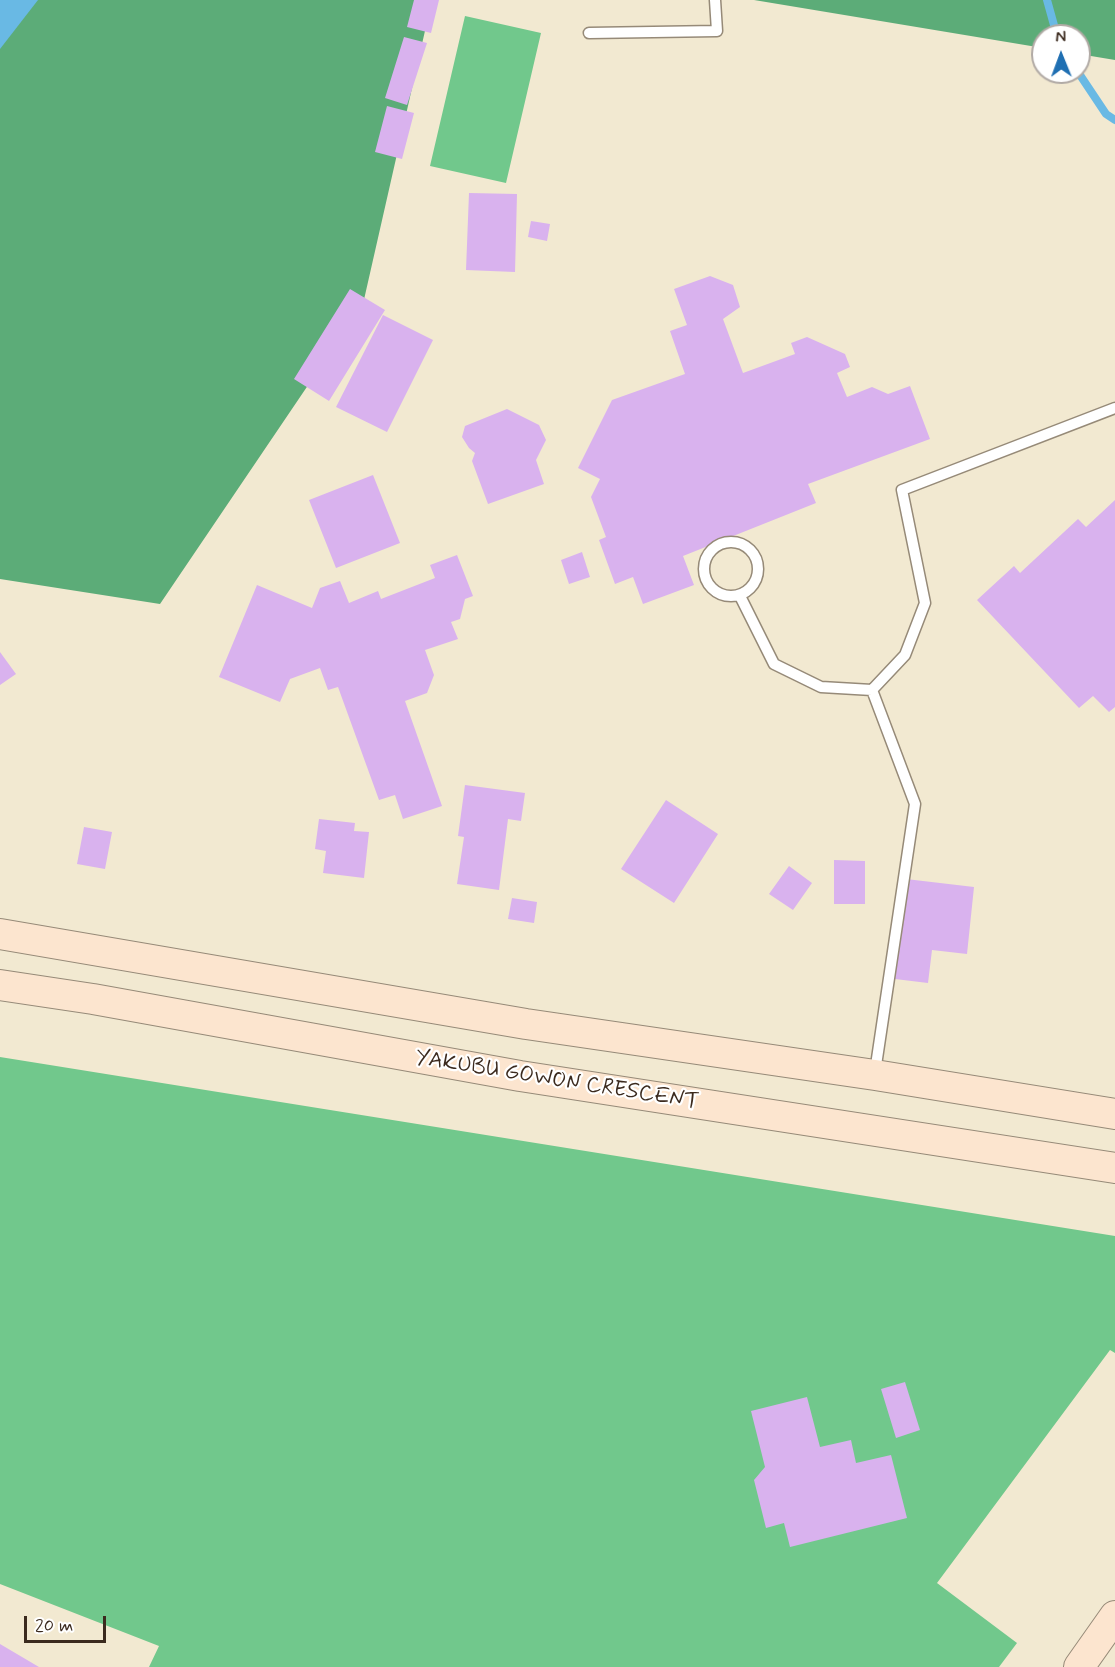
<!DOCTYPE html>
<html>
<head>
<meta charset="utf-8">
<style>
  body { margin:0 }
  #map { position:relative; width:1115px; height:1667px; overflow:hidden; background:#f2e9d1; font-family:Mynerve,sans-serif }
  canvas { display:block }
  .north { position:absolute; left:1031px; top:24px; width:60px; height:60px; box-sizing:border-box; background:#fff; border:2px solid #b1aaa5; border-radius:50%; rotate:359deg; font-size:16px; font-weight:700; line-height:24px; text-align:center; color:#3b2a1e }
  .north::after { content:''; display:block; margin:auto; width:21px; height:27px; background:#1f6fb2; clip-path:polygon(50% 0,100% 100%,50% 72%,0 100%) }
  .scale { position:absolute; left:24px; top:1616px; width:82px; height:27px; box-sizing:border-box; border:3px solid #3b2a1e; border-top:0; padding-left:8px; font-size:18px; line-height:21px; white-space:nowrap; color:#3b2a1e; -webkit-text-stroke:4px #fff; paint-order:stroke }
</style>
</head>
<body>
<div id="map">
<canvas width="1115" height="1667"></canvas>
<div class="north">N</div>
<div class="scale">20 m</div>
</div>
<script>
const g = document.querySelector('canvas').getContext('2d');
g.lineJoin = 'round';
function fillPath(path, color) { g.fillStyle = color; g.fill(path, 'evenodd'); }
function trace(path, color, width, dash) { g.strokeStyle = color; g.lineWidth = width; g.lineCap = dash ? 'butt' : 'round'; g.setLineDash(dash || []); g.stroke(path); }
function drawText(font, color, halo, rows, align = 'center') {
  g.font = font + ' Mynerve,sans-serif'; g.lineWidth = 4.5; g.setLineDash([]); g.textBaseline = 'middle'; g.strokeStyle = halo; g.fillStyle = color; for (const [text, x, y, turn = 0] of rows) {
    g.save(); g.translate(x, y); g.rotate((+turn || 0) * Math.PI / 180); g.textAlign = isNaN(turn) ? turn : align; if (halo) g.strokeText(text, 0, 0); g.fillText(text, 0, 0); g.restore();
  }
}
fillPath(new Path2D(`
  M465,16L541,33L506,183L430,166Z
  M0,1057L1115,1236V1353L1110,1350L937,1583L1017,1643L999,1667H149L159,1646L0,1584Z`), '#71c88c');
fillPath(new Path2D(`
  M0,0H432L363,304L160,604L0,579Z
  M754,0H1115V60L1079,54V36H1043V48Z`), '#5cac78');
fillPath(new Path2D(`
  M0,0H38L0,49Z`), '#69b9e4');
trace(new Path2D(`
  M1047,0L1057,36
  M1078,72L1106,114L1115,120`), '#69b9e4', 8);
fillPath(new Path2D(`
  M414,0H439L431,33L407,27Z
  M404,37L427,43L407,105L385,98Z
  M387,106L414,113L402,159L375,152Z
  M469,193L517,194L515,272L466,270Z
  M531,221L550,224L547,241L528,237Z
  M710,276L733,285L740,307L723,319L743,373L795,354L791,343L807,337L845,354L850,367L837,373L847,397L872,387L888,394L910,386L930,439L808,484L816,503L683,556L694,585L643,604L633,577L615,584L599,540L606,537L591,497L600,479L578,468L612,400L685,374L670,331L687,325L674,289Z
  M350,289L385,310L329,401L294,379Z
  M383,315L433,340L387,432L336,407Z
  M507,409L539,425L546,440L536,460L544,484L488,504L472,461L475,453L469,448L462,437L465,426Z
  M373,475L400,543L336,568L309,500Z
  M1115,500V707L1109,712L1093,696L1079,708L977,600L1014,566L1020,573L1078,519L1086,527Z
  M582,552L590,577L569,584L561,560Z
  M457,555L473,596L465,599L460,619L451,622L458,639L425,650L434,675L427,693L405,701L442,806L403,819L395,795L379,800L338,687L328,690L320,668L290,679L280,702L219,677L257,585L312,608L320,588L340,581L349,603L378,591L381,599L435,578L430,565Z
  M0,652L16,674L0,685Z
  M465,785L525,793L521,821L508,819L499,890L457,884L464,837L458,836Z
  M666,800L718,834L674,903L621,869Z
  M319,819L355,823L354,831L369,832L364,878L323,873L326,851L315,849Z
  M84,827L112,832L105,869L77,864Z
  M834,860L865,861V904H834Z
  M789,866L812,883L793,910L769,894Z
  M906,879L974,887L967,954L932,950L928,983L895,979Z
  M512,898L537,902L534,923L508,919Z
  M905,1382L920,1430L896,1438L881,1389Z
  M807,1397L820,1447L851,1440L856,1463L891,1455L907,1518L790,1547L784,1523L766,1528L754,1480L765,1467L751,1411Z
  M0,1644L39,1667H0Z`), '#d9b2ee');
const lane = new Path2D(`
  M589,33L717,31L715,0
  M704 569a27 27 0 1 1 54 0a27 27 0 1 1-54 0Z
  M740,596L774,664L821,687L872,690
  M875,1072L915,804L872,690L905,655L925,603L902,490L1115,408`);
const secondary = new Path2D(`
  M0,934L526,1024L875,1075L1115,1114
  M0,985L93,999L520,1076L1115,1168
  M1079,1667L1115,1616`);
trace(lane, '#968a78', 13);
trace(secondary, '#968a78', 32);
trace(lane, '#fff', 10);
trace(secondary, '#fce5cf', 30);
drawText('22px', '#3b2a1e', '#fff', [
  ["YAKUBU GOWON CRESCENT",557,1081,9]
]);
</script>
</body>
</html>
